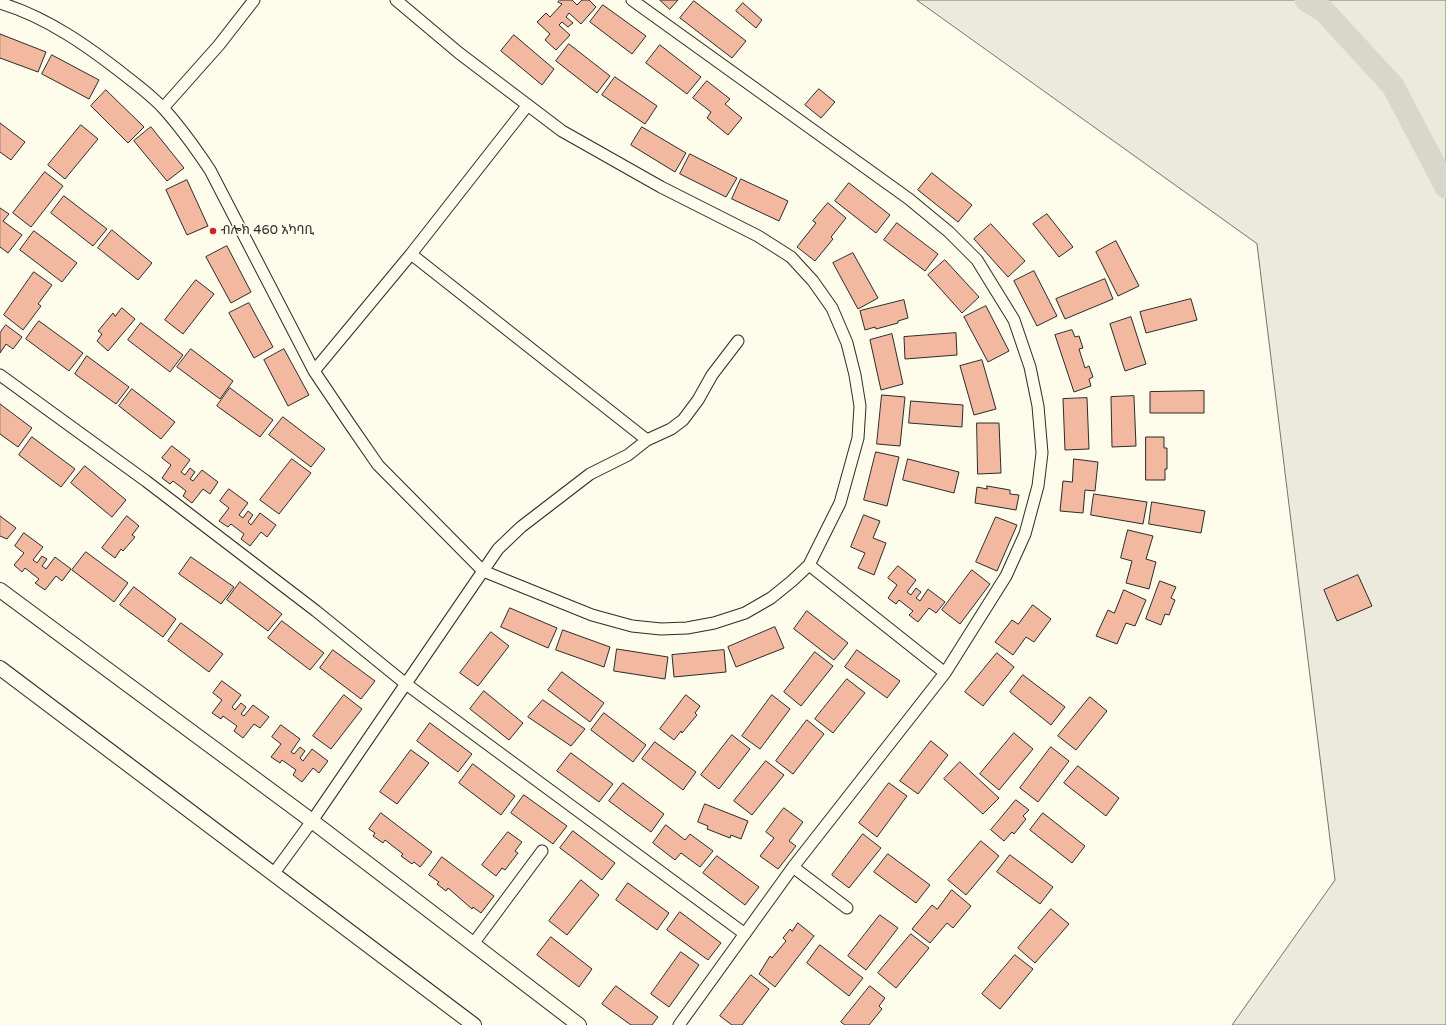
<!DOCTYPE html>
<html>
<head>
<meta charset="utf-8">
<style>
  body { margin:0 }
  canvas { display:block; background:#fdfbea }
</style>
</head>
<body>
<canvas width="1446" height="1025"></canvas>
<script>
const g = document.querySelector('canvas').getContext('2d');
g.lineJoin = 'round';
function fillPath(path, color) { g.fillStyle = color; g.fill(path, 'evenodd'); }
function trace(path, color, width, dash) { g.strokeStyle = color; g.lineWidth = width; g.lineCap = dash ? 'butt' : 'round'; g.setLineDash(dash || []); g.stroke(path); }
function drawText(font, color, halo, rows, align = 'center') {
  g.font = font + ' "Varela Round","Noto Sans Ethiopic",sans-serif'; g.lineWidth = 3; g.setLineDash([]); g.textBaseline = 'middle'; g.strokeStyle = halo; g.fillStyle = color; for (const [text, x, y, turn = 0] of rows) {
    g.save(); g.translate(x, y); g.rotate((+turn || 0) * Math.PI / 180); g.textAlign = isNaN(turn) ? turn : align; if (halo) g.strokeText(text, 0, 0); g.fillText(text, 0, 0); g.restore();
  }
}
const green = new Path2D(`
  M917,0H1446V1025H1232L1335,880L1257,244Z`);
fillPath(green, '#ecebdb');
trace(green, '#74746e', 1);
trace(new Path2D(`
  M1306,0L1324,11L1393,86L1446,187`), '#d8d7c9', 23);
const building = new Path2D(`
  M560,0H572L577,5L582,0H589L596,7L581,24L569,13L566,17L573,23L568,27L562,22L559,25L570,35L556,50L545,40L550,34L537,22L546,13L550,17L562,4L558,2Z
  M660,0H678L670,9Z
  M694,1L746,41L732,58L680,18Z
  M743,3L762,20L756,28L736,11Z
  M603,5L646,36L632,54L590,22Z
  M0,34L46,52L38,72L0,58Z
  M514,35L554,69L542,85L501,51Z
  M569,44L610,76L597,93L556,61Z
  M660,45L701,77L687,94L646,63Z
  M52,55L99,80L89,99L42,74Z
  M615,77L657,106L645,124L602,95Z
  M707,81L730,99L725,104L742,118L728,135L707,118L711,112L693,98Z
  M819,89L835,102L821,118L805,105Z
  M106,90L144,127L128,143L91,106Z
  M0,123L25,142L11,160L0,152Z
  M81,125L98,139L65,179L48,165Z
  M151,127L184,168L167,181L134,141Z
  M642,127L686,153L675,172L631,145Z
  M690,154L737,178L726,197L680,174Z
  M45,172L63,186L31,227L13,213Z
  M932,173L972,205L958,222L918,190Z
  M741,179L788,201L779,221L732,199Z
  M187,180L208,226L187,235L166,190Z
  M849,183L890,215L876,233L835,201Z
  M64,196L107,229L93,246L51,213Z
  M828,203L846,218L831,237L833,239L815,261L797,247L816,223L813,221Z
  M0,208L9,214L3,221L22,235L8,253L0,247Z
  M1047,214L1073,247L1059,257L1033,224Z
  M897,223L938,254L925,271L884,240Z
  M991,224L1025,261L1008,277L974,239Z
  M112,230L152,263L138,280L98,248Z
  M34,231L77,263L62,282L20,250Z
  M1116,241L1139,286L1118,296L1096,252Z
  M227,246L251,292L231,303L206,257Z
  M853,253L878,298L858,309L833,263Z
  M945,260L979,297L962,313L928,275Z
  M1034,271L1057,316L1037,326L1014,281Z
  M34,272L52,285L38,304L41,306L23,330L4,315Z
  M1105,279L1113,299L1065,319L1056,299Z
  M196,280L214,294L183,334L165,320Z
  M1191,299L1197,320L1146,333L1140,312Z
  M904,300L908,318L898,321V323L876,329L875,327L865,330L860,311Z
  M249,303L273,347L254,358L229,313Z
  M986,306L1009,351L988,362L964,317Z
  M122,308L135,319L108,351L97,341L102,334L98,331L113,313L115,316Z
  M1131,317L1146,364L1125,371L1110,324Z
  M39,321L83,353L69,371L26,339Z
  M141,323L183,355L170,372L128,340Z
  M6,325L22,337L13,349L6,344L0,353V333Z
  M1072,330L1075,337L1079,336L1083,348L1079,349L1085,368L1089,366L1093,377L1089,379L1091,386L1074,392L1055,335Z
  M956,333L957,355L905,359L904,337Z
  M892,334L903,384L881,390L870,340Z
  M191,349L233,381L220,399L177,367Z
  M284,349L309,395L288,406L264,360Z
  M87,356L129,387L116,404L75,374Z
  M982,360L996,409L974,415L960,366Z
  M230,388L273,420L260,437L217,406Z
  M132,389L175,422L161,439L119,406Z
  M1204,391V413H1150V392Z
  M882,395L905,397L900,446L877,444Z
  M1134,396L1136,446L1112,447L1111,397Z
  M1087,398L1089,449L1065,450L1063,399Z
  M911,401L963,405L962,427L909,423Z
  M0,404L32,428L18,447L0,434Z
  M283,417L325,449L311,467L269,435Z
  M977,423H999L1001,473L978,474Z
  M32,437L75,469L61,487L19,455Z
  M1146,437H1164V448H1167V469H1165V480H1146Z
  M172,446L190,460L181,472L185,475L190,468L195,472L190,479L193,481L202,470L218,482L210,494L203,489L192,503L183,496L186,491L173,481L170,484L162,478L171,465L162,458Z
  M876,452L899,457L887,506L864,500Z
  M292,459L311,473L279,514L260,500Z
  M908,459L959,472L954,493L903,480Z
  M1074,459L1098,462L1095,491L1085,490L1083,513L1060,511L1063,481L1072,482Z
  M85,466L126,500L112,517L71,483Z
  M987,486L1010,490V494L1019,495L1016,510L975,503L977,487L987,489Z
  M229,489L248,503L239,515L243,518L248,511L253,515L248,522L251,525L260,513L276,525L267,537L261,532L250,546L241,539L244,534L231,524L228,527L219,521L229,508L220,501Z
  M1094,494L1147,502L1143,524L1091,515Z
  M1152,502L1205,511L1201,533L1149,524Z
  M864,515L880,521L873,538L886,543L874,575L858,568L865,553L851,547Z
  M0,516L16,528L7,539L0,536Z
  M127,516L139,526L132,535L135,537L123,551L121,549L115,558L102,548Z
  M996,517L1017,525L997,571L976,562Z
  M1128,530L1153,536L1146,559L1156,562L1149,589L1126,583L1132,561L1121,558Z
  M24,533L43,547L33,560L37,563L42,556L47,559L42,566L46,569L55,557L71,569L62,581L56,576L45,590L35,583L39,579L25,568L22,572L14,565L24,553L15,546Z
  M86,552L128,583L114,602L72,570Z
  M191,557L234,587L221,604L179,574Z
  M898,566L916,580L907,592L911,595L916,588L921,592L916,598L920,601L928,589L945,602L936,613L929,608L918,622L909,615L913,611L899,600L896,604L888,598L897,585L888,578Z
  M972,570L990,584L960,624L942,610Z
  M1358,575L1372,606L1337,621L1324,590Z
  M1160,581L1176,587L1171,598L1175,600L1169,615L1165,614L1161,625L1146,619Z
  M240,582L282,614L268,631L227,600Z
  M134,587L176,619L163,637L120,605Z
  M1124,590L1146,600L1135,626L1126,623L1117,644L1096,636L1108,610L1114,613Z
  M1033,605L1051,619L1034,642L1026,637L1013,655L995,642L1012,620L1018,624Z
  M510,608L557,628L548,648L501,627Z
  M807,611L848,643L834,660L794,629Z
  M282,621L324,653L310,670L268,638Z
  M181,623L223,654L209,672L168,641Z
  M775,627L784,648L736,667L728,647Z
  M563,630L610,647L604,667L556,650Z
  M491,632L509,646L478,686L460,673Z
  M617,649L668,657L665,679L614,671Z
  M333,650L375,681L361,699L320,668Z
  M724,650L726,672L674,677L672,655Z
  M857,650L900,681L887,698L845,667Z
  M815,652L833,666L801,706L784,692Z
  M997,653L1014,667L983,706L965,692Z
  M562,672L604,703L590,722L548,690Z
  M1023,675L1065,707L1051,725L1010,692Z
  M847,679L865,693L833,733L815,719Z
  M222,681L241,695L232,707L235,710L241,703L246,707L241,714L244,716L253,705L269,717L260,728L254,724L243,738L234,731L237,726L223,716L221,719L212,713L222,700L213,693Z
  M484,691L523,723L509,740L470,709Z
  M344,695L362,709L331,749L313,736Z
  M686,695L700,706L695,713L697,715L682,733L681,731L674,740L660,729Z
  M772,695L790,709L760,749L742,736Z
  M1090,697L1107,711L1076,750L1058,736Z
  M543,700L585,729L571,746L528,717Z
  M604,713L646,745L633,762L591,730Z
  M807,720L824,734L793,774L776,761Z
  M430,723L472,754L458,772L417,741Z
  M281,725L300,739L291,752L294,754L300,747L305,751L300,758L303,761L312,749L328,761L319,773L313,768L302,782L293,775L296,770L282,760L280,763L271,757L281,744L272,737Z
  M1014,733L1033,749L999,790L980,774Z
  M732,735L750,749L719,789L701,775Z
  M931,741L948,755L918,794L900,781Z
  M655,742L696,772L683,790L642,759Z
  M1051,747L1069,761L1038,802L1020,788Z
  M411,750L429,763L397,804L380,792Z
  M571,753L613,784L599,802L557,771Z
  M766,761L784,775L752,815L734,801Z
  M960,762L999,798L983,814L944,779Z
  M473,764L515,796L501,815L459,783Z
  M1078,766L1119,798L1106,816L1064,783Z
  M623,783L664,814L651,832L609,801Z
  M889,783L907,796L877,837L859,823Z
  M524,795L567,826L553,844L511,813Z
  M1016,800L1029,810L1023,816L1026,819L1014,834L1012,832L1004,841L991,830Z
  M705,804L748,821L741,839L731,835L730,838L707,829L708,826L698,822Z
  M784,808L803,822L789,841L796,846L778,869L760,856L774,838L766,832Z
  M381,813L432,852L420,867L414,862L412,864L401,856L403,854L385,840L383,843L373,836L375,833L369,829Z
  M1043,813L1085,846L1072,863L1030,830Z
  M666,825L685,840L690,834L713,851L700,867L681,853L675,860L653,843Z
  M573,831L615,863L602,880L560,848Z
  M508,832L522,842L515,851L518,853L505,870L502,868L496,876L482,865Z
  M863,834L881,848L849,888L832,875Z
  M981,841L999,856L966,895L948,880Z
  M888,854L930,885L916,903L874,872Z
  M1010,855L1053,887L1040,904L997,872Z
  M717,856L759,887L745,905L703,873Z
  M442,857L494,896L481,913L473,907L472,909L448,888L446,891L437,884L439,882L429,875Z
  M581,880L599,895L567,935L549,921Z
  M628,883L669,913L657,930L616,900Z
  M952,890L971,906L953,928L947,923L930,943L912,929L932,905L937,909Z
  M1051,909L1069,924L1035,963L1018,948Z
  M680,912L721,943L708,960L667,930Z
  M880,915L898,928L866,970L848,956Z
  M798,923L814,936L775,987L759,974L770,956L772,958L786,941L783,938L790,929L792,931Z
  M911,934L929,948L896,988L878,973Z
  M551,937L592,969L579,987L537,955Z
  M820,945L863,978L849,996L807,963Z
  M681,952L699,965L669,1007L651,994Z
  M1015,955L1033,969L1000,1009L982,994Z
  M751,975L769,989L742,1025H732L720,1016Z
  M616,986L658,1017L652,1025H631L602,1004Z
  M870,986L885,998L879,1006L882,1009L869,1025H845L841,1022Z`);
fillPath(building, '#f2b8a0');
trace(building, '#2b2b2b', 1);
const minor = new Path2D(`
  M632,0L909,199L949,232L977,260L1014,320L1030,367L1038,406L1042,453L1038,486L1025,534L1006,576L945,673L793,867L679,1025
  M0,3C47,17 89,47 127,77C140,87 153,97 164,109C181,128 196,149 210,170L314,371L349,423L378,465L483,571L592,615L632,626L661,629L687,628L714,623L745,613L771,598L792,581L809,565L840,503L858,438L860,406L855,375L847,343L832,308L813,281L791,257L758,236L661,187L562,131L459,53L396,0
  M163,108L219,45L254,0
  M411,254L647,440
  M314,371L411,254L527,106
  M0,375L146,481L316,611L406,684L745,934
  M809,565L945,673
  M793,867L847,908
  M274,873L312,821L498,549L521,527L590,474L628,455L647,440L671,429L683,420L698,400L712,375L738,341
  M473,944L542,851`);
const tertiary = new Path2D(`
  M0,590L312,821L579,1025
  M0,668L474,1025`);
trace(minor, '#2b2b2b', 13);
trace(tertiary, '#2b2b2b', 16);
trace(minor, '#fdfbea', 11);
trace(tertiary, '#fdfbea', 14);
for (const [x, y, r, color] of [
  [213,231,4,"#c62828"]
]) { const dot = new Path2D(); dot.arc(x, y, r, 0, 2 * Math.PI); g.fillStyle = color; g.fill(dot); trace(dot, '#fdfbea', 1.5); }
drawText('13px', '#2b2b2b', '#fdfbea', [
  ["ብሎክ 460 አካባቢ",221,231]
], 'left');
</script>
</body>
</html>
